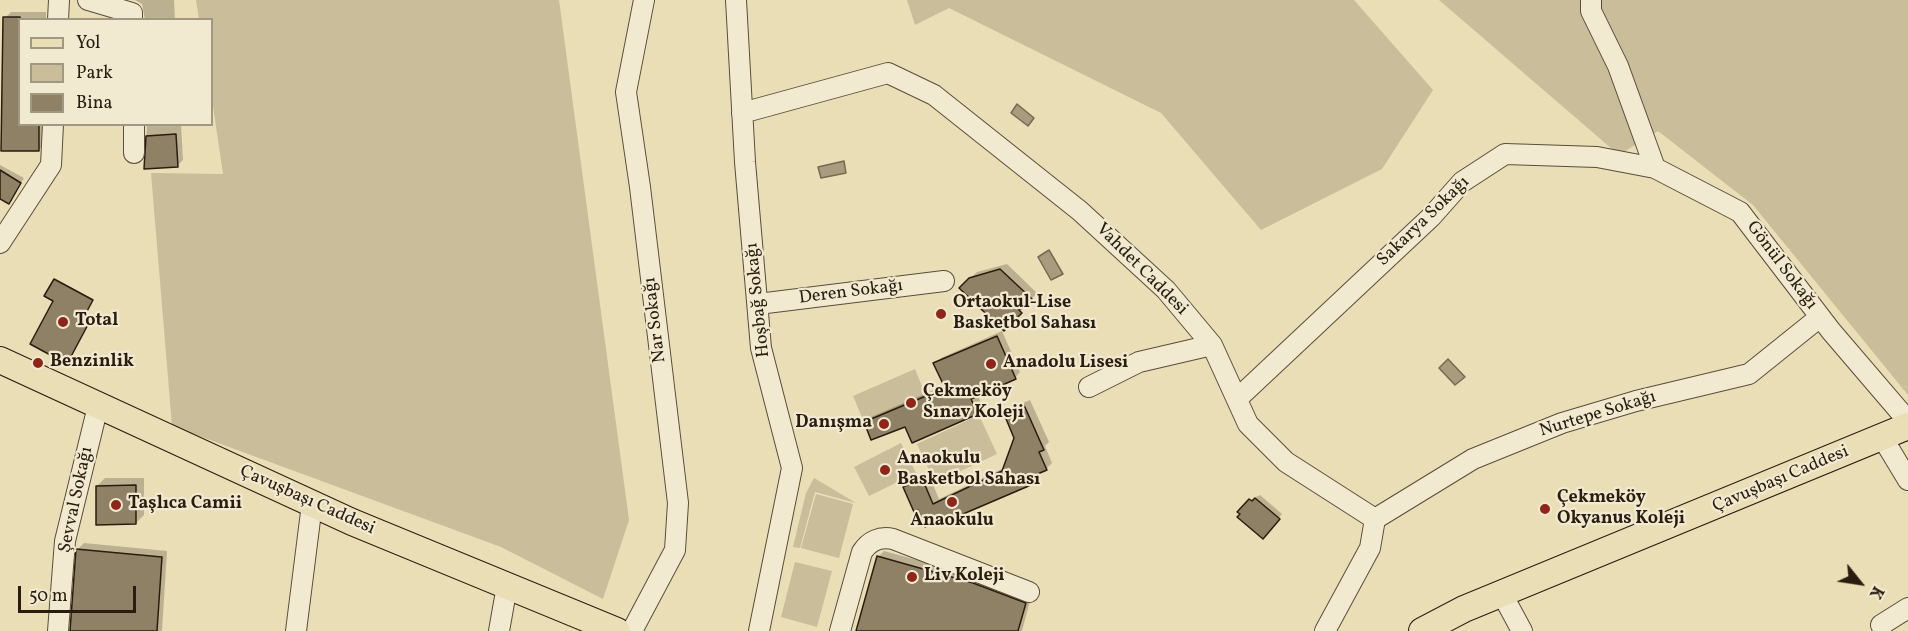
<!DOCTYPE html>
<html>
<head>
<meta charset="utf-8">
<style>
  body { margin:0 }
  #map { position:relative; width:1908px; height:631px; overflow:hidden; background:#eadeb6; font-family:Vollkorn,serif }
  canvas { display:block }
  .legend { position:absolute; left:18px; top:18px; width:195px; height:108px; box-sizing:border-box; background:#f1ead0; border:2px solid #a19883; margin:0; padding:8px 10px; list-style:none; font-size:18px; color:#2a1d10 }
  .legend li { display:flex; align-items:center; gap:12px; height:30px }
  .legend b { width:30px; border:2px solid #a19883 }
  .north { position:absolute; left:1830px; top:553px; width:60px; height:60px; -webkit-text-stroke:4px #f1ead0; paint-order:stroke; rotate:120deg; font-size:16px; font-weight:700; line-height:24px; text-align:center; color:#2a1d10 }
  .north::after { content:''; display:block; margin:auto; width:21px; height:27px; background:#2a1d10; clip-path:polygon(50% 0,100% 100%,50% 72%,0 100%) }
  .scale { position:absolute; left:18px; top:586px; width:118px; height:27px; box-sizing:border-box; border:3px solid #2a1d10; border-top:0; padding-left:8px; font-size:18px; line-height:21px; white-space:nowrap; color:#2a1d10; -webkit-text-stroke:4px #f1ead0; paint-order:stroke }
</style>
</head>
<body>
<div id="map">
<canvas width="1908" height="631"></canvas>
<ul class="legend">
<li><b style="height:8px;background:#eadeb6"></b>Yol</li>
<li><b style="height:16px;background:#c9bd9a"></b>Park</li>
<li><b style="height:16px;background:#8e8166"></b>Bina</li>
</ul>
<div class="north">K</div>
<div class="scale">50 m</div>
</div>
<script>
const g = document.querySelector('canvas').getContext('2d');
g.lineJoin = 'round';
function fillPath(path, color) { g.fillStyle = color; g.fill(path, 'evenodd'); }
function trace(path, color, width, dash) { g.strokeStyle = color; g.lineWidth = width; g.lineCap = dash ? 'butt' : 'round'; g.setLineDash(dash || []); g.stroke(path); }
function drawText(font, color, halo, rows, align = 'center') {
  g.font = font + ' Vollkorn,serif'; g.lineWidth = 4.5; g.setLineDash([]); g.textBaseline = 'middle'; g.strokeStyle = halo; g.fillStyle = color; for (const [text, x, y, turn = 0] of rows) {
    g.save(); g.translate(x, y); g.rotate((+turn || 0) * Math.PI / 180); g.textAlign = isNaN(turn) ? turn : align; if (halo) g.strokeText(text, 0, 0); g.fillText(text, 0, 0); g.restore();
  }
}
fillPath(new Path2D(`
  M196,0H559L629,520L603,599L501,547L172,426L151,173L223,174L212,99V20L199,19Z
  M907,0H1354L1433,90L1382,169L1261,230L1161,113L949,8L915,25Z
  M1439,0H1908V395L1753,205L1658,131L1619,155Z
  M915,369L926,396L864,422L853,396Z
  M979,415L997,454L935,483L917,444Z
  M901,443L916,473L869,496L854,467Z
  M814,478L856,503L815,492L800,548L793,547L806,493Z
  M816,494L853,504L839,558L801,548Z
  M795,562L832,571L817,627L781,617Z`), '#c9bd9a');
const water = new Path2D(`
  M1017,104L1034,118L1028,126L1011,113Z
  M844,161L846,173L821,178L818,167Z
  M1049,250L1063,274L1051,280L1038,257Z
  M1448,359L1465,377L1455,385L1439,368Z`);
fillPath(water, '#a99c7e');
trace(water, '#766952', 1.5);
fillPath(new Path2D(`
  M135,0H174L175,20H145L142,4Z
  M11,12H46V20H20V124H45V143L39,150H2L5,18Z
  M147,124H181L183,160L177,166L145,168Z
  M0,165L24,178L9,202L0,197Z
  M1007,264L1037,293L1004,329L961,288L977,272Z
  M56,279L93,299L85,314L91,317L68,360L55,300Z
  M1002,331L1020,372L1015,378L977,394L983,407L977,413L905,425L866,422L871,417L945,385L935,364L941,358Z
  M1030,400L1049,442L1045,446L1052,463L1046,469L1034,474L1036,478L1030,484L942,518L919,508L905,487L911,481L928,473L939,499L1004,468L1016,438L1005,415L1011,408Z
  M105,478H144V515L136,523L97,486Z
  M1260,495L1282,514L1266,533L1250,500Z
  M84,543L167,551L162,631H70L78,549Z
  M884,551L979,577L1031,597L1022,631H857L878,557Z`), '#0003');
const building = new Path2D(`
  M3,17H20V124H39V151H1Z
  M176,134L178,167L144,169L146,136Z
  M0,170L21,183L9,204L0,199Z
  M1000,269L1032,299L1019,310L1022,313L1004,331L959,288L969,278Z
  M54,279L93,300L85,315L91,319L67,364L30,344L53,301L44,296Z
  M997,336L1016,379L971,399L978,414L912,443L905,427L871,440L864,422L945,388L933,363Z
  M1024,405L1044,450L1039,452L1047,470L1028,478L1031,485L942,523L941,520L925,527L918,510L914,512L903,487L922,478L933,504L1002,471L1014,438L1004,414Z
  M136,485V524L96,525V486Z
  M1255,498L1280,519L1263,539L1237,517L1240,514L1237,512L1249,499L1252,501Z
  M76,549L162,557L157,631H70Z
  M877,556L973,583L1026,603L1018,631H856Z`);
fillPath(building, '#8e8166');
trace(building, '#2a1d10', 1.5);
const minor = new Path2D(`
  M88,0L132,13V20
  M736,0L745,162L761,348L792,468L759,631
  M1591,0V11L1618,66L1655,168L1740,212L1831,331L1908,421
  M58,20L59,0
  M742,113L888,73L934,95L1080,211L1166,290L1212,345L1248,424L1286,462L1375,519L1370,548L1325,631
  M134,124V153
  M0,243L51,165L53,124
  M758,304L944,281
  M1089,387L1139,362L1212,345
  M1237,399L1431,217L1462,182L1505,154L1597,157L1655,168
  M1882,437L1908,480
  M1375,519L1473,459L1562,423L1636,401L1749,374L1820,317
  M1502,594L1522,631
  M1881,625L1908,608
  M58,631L65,541L98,406
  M296,631L312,504
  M499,631L507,586
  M632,631L675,550L678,503L640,187L626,92L644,0
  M840,631L862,552C869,541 880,536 893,539L1029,592`);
const major = new Path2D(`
  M0,360L352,522L617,631
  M1422,631L1464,609L1908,426`);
trace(minor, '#5a4d3a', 22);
trace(major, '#2a1d10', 28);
trace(minor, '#f1ead0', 20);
trace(major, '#eadeb6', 26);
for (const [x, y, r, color] of [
  [941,314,6,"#8f2418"],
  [63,322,6,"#8f2418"],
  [38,363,6,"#8f2418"],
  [991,364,6,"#8f2418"],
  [911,403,6,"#8f2418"],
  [884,424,6,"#8f2418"],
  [885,470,6,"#8f2418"],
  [952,502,6,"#8f2418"],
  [116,505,6,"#8f2418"],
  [1545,509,6,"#8f2418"],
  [912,577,6,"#8f2418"]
]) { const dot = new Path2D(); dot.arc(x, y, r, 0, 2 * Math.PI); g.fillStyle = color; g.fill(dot); trace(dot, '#f1ead0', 2); }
drawText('18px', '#2a1d10', '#f1ead0', [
  ["Sakarya Sokağı",1424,222,-44],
  ["Gönül Sokağı",1781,266,53],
  ["Vahdet Caddesi",1141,270,45],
  ["Deren Sokağı",851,293,-7],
  ["Hoşbağ Sokağı",759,300,-96],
  ["Nar Sokağı",656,320,-97],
  ["Nurtepe Sokağı",1598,415,-17],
  ["Çavuşbaşı Caddesi",1781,480,-23],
  ["Şevval Sokağı",77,500,-78],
  ["Çavuşbaşı Caddesi",307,501,24]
]);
drawText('bold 18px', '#2a1d10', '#f1ead0', [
  ["Ortaokul-Lise",953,304],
  ["Basketbol Sahası",953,325],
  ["Total",75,322],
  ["Benzinlik",50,363],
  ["Anadolu Lisesi",1003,364],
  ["Çekmeköy",923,393],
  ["Sınav Koleji",923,414],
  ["Danışma",872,424,"right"],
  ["Anaokulu",897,460],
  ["Basketbol Sahası",897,481],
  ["Çekmeköy",1557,499],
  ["Okyanus Koleji",1557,520],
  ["Taşlıca Camii",128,505],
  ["Anaokulu",952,522,"center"],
  ["Liv Koleji",924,577]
], 'left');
</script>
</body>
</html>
